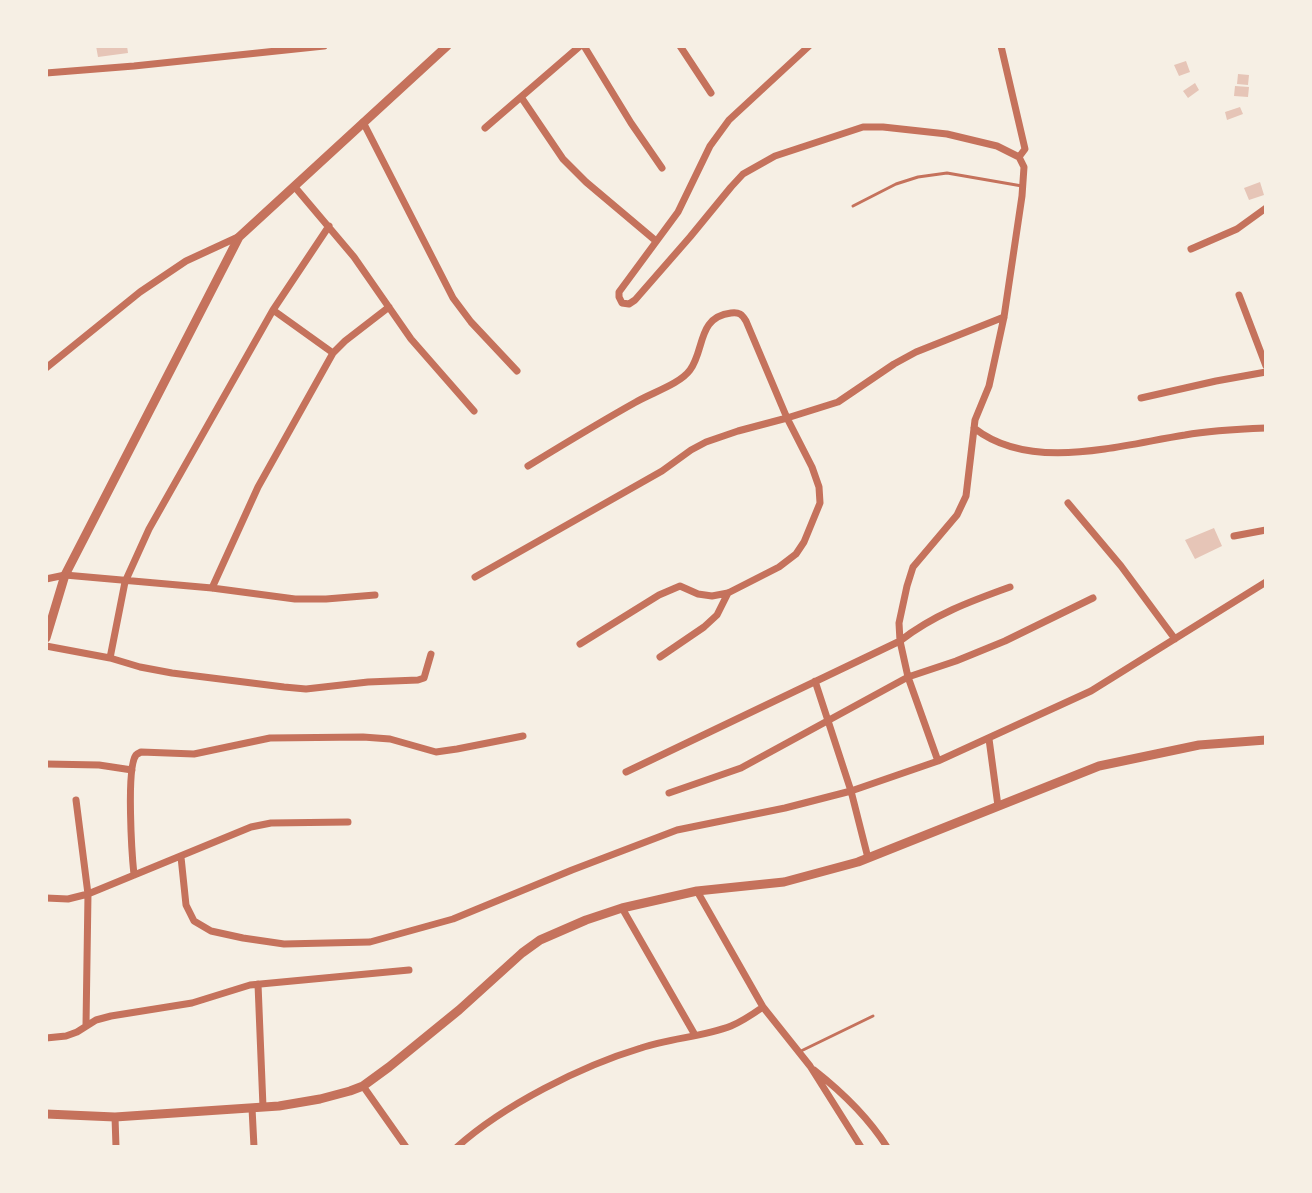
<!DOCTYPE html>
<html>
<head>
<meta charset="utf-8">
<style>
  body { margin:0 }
  #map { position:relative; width:1312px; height:1193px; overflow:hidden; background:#f6efe4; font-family:Rubik,sans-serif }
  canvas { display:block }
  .frame { position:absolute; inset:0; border:48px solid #f6efe4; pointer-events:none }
</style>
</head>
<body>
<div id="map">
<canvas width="1312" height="1193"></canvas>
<div class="frame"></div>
</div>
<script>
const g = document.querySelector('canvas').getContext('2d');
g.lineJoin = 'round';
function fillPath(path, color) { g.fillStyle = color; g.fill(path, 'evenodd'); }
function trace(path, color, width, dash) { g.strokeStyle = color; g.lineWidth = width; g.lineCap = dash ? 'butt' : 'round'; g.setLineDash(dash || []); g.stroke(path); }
fillPath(new Path2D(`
  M96,46H127L128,53L98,57Z
  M1186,61L1190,72L1179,76L1174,65Z
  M1238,74L1249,75L1248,85L1237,84Z
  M1195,83L1199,90L1188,98L1183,91Z
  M1235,86L1249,87L1248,97L1234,96Z
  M1240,107L1243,114L1227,120L1225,112Z
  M1260,182L1264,195L1249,200L1244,188Z
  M1214,528L1222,546L1195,559L1185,540Z`), '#e6c5b7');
trace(new Path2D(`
  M853,206L896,184L918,177L947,173L1022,186
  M801,1051L873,1016`), '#c5725c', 3);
trace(new Path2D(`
  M584,46L631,123L662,168
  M680,46L711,93
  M809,46L729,120L710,146L678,212L619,292V297L622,303L629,304L635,300L690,237L731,187L743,174L775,156L863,127H883L947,134L997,146L1019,157L1024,167L1022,196L1004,317L989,386L975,420L966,496L957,515L913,567L907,586L899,623L900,641L908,677L938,761
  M1001,46L1025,149L1019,157
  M46,73L134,66L324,46
  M521,97L563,159L586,182L656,241
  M363,122L453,298L471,322L517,371
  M485,128L580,46
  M294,186L354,257L411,339L474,411
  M1191,249L1237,229L1266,208
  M1239,295L1266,366
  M273,310L333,353
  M46,368L140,292L186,261L238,237
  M1141,398L1216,381L1266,372
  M974,428C1031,473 1120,445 1185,435C1212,430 1239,429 1266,428
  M528,466C564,444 600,422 636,402C651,393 680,384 690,370C705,350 697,317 731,313C739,312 742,314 746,321L787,418L812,467L819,487L820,503L804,542L796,554L779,567L728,593L712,596L698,594L680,586L659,595L580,644
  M1068,503L1121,566L1175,639
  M1234,536L1266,530
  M475,577L662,471L691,450L706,442L738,431L787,418L838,402L894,364L916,352L1004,317
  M46,579L65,575L212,588L295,599H326L375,595
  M212,588L258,487L333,353L345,341L389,307
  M46,646L110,658L140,667L172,673L284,687L306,689L368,682L418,680L424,678L431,654
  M660,657L704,627L717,615L728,593
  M110,658L125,582L149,529L273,310L329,226
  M815,681L851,791L868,858
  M989,739L998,806
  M46,764L99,765L132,770
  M626,772L900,641C933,615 971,601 1010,587
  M669,793L741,768L908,677L956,661L1005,641L1093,598
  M76,800L88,894L86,1025
  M181,857L186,905L194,921L211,931L243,938L284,944L370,942L453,919L572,870L677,830L785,808L851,791L938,761L1091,691L1266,582
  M134,875C132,856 126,768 136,755C137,754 139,753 141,752L194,754L270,738L363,737L390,739L436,752L457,749L523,736
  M697,891L763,1007L810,1066L861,1147
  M46,898L68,899L88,894L251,827L271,823L348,822
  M622,908L695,1035
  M258,984L263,1107
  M46,1038L66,1036L77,1032L96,1020L111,1016L192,1003L250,985L409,970
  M814,1070C842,1092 868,1117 887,1147
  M363,1086L406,1147
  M252,1108L254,1147
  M115,1117L116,1147
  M457,1147C504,1105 581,1066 641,1048C670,1038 703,1037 731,1026C743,1021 753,1014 763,1007`), '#c5725c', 7);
trace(new Path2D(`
  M46,638L65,575L239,237L447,46
  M46,1114L115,1117L279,1106L320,1099L350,1091L363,1086L389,1067L459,1010L522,953L540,940L586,920L622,908L697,891L784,882L858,862L1099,766L1199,745L1266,740`), '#c5725c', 9);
</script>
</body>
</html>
